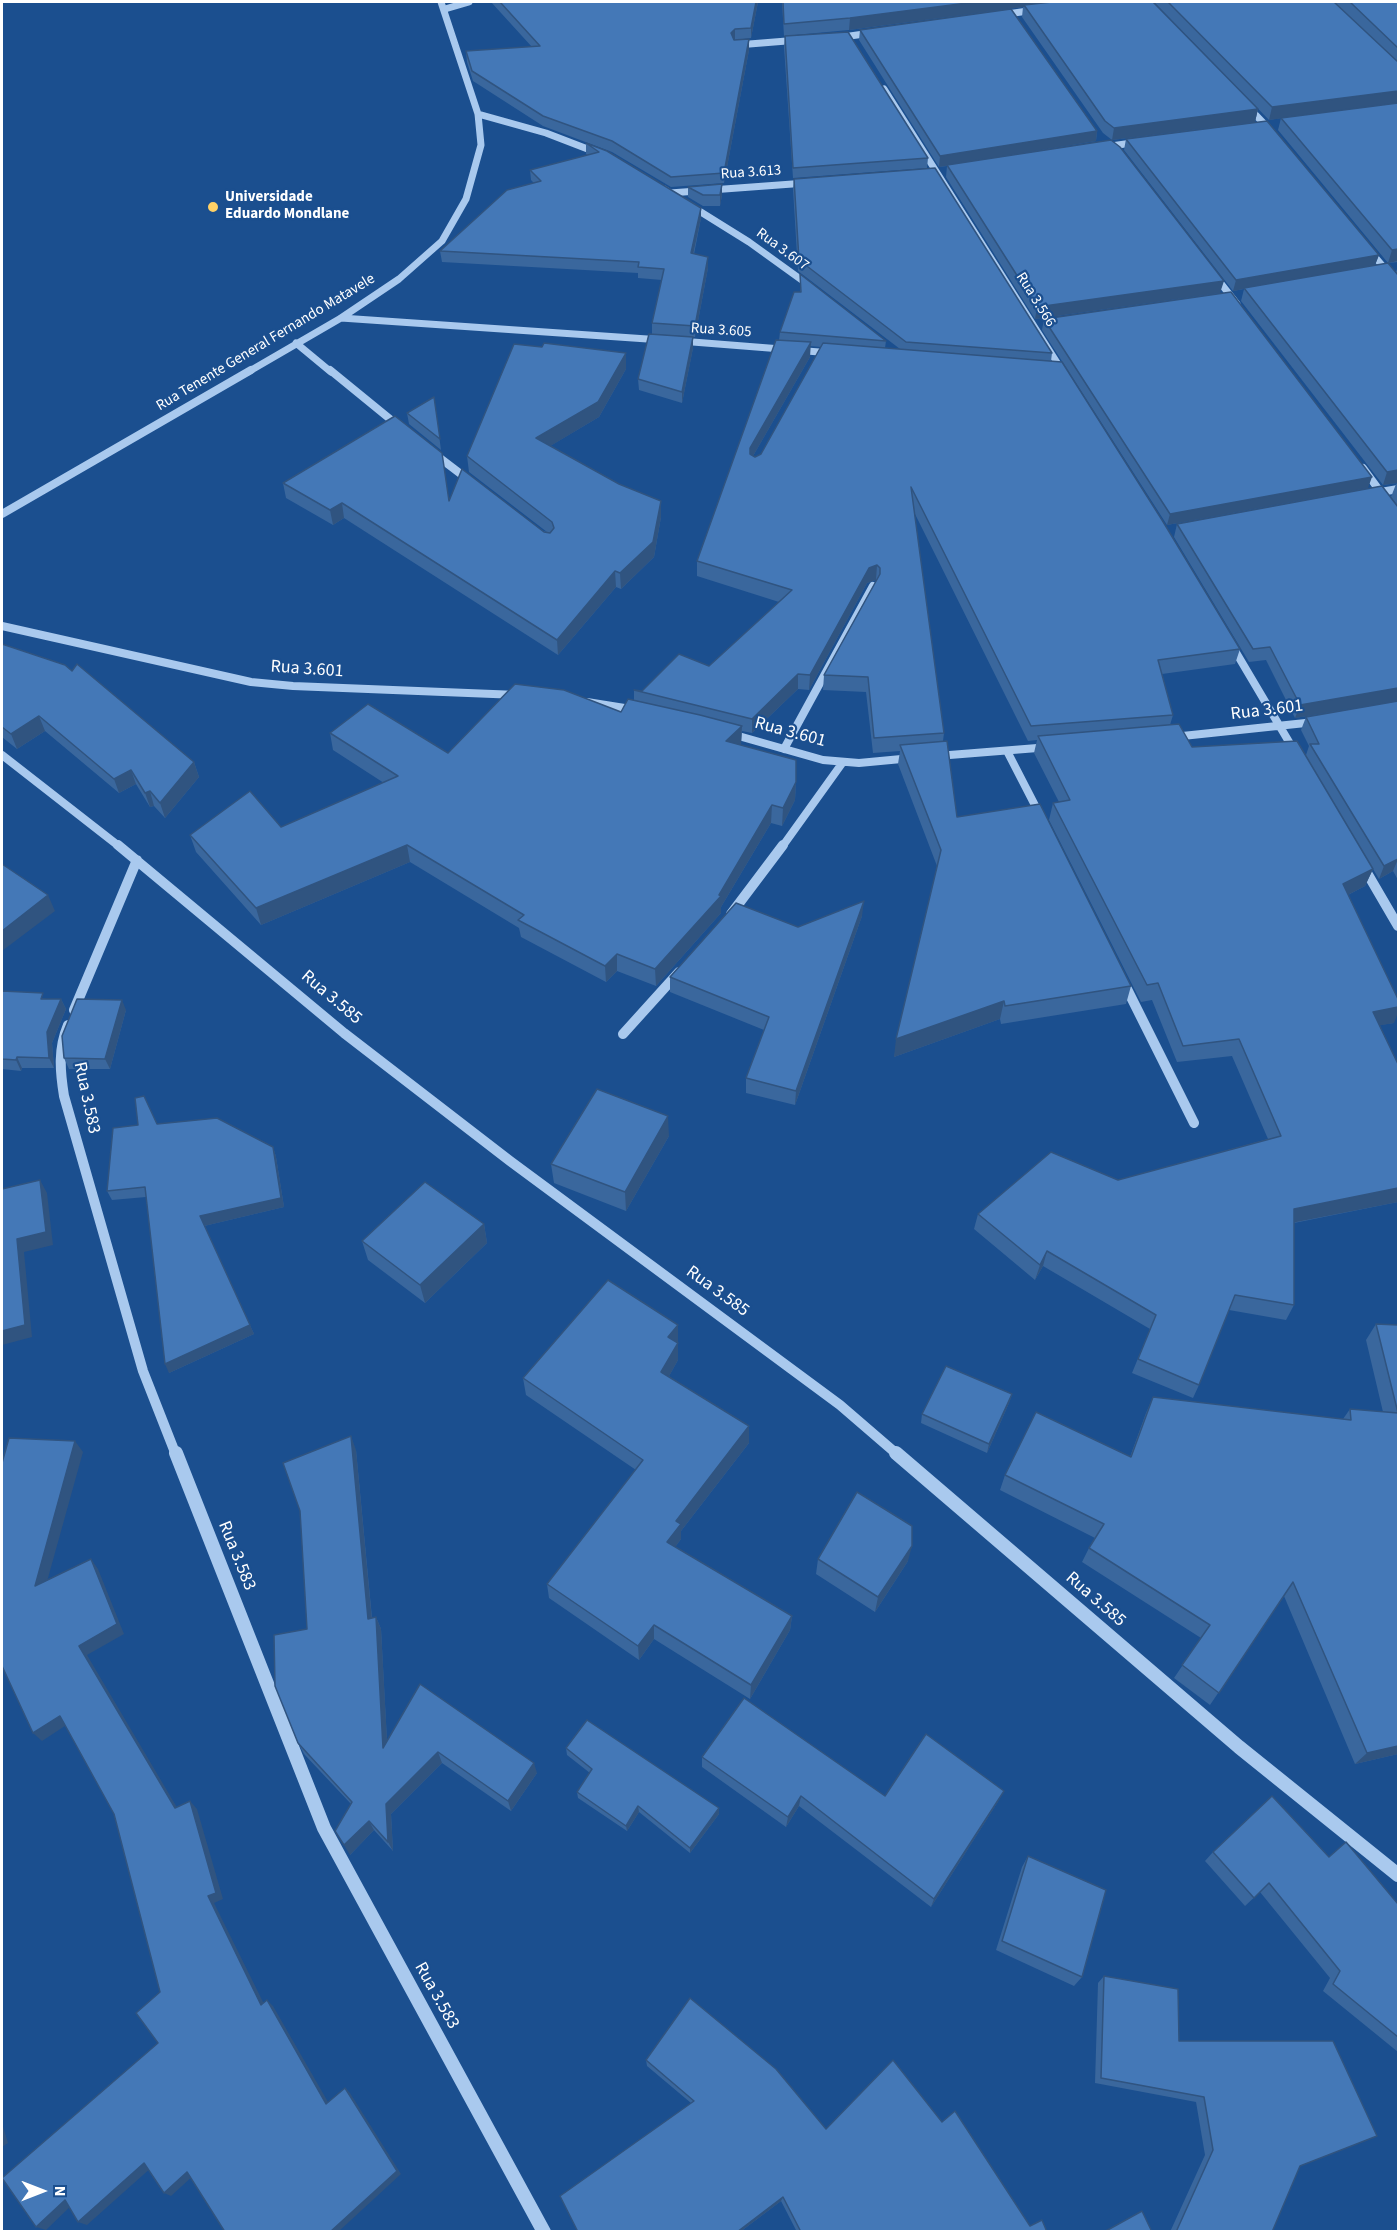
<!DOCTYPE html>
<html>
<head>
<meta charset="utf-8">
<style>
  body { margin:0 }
  #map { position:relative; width:1400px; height:2233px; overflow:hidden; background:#1b4f8f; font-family:"Source Sans 3",sans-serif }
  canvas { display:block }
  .frame { position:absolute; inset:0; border:3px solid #fff; pointer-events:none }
  .north { position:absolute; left:12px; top:2161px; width:60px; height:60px; -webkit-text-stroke:4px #1b4f8f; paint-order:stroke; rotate:90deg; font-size:16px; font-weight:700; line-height:24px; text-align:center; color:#fff }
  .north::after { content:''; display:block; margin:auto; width:21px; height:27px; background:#fff; clip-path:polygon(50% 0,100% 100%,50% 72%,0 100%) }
</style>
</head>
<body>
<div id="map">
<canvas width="1400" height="2233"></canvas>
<div class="frame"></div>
<div class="north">N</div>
</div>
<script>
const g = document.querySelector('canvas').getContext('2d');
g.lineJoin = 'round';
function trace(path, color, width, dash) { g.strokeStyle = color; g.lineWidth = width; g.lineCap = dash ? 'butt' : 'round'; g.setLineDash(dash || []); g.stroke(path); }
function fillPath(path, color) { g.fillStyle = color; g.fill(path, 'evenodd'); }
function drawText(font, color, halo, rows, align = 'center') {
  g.font = font + ' "Source Sans 3",sans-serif'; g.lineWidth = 4.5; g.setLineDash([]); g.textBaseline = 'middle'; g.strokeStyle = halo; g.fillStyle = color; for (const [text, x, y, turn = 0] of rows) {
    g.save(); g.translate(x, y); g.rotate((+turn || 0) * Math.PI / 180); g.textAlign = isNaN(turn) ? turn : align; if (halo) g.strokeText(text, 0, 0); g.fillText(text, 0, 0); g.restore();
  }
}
trace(new Path2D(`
  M445,9L469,2
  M1000,15L1035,10
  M850,36L871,33
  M737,45L799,40
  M884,89L1063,372
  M1247,106L1271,131
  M478,114L546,133L598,153
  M1104,147L1139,142
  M664,189L670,193L806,183
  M688,204L749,242L810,286
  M1369,250L1398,284
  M1215,276L1237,304
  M341,318L662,340
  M680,341L832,353
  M296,343L331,372
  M248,372L341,318L399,279L442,241L466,199L481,145L478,114L441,2`), '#a9c9ee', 7);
trace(new Path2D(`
  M330,370L401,428
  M1062,370L1064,373
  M432,452L470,481
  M1363,468L1398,516
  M1375,493L1398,489
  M2,514L251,370
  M2,626L251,682L293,686L518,695
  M1231,644L1295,752
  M587,702L637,710
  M728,733L823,760L859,763L912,758
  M1173,737L1315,722
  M784,749L873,586
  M1007,751L1041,817
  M2,755L120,847
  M937,756L1050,747
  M782,847L843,762`), '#a9c9ee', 8);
trace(new Path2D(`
  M118,845L344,1033L510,1161L840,1405L898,1455
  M1363,866L1398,926
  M731,914L783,845
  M1123,981L1194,1123
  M74,1010L137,860
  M68,1025C58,1049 60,1071 64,1096L143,1371L176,1455
  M623,1034L679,972`), '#a9c9ee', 10);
trace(new Path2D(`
  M176,1453L324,1828L544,2232
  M896,1453L1239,1747L1398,1875`), '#a9c9ee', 14);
fillPath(new Path2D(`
  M491,2H758L751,38L735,40L749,39V50L724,183L671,187L612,152L543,126L473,81L467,62L466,51L532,47Z
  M782,2H1153L1258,109L1255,122L1112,140L1103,133L1022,17L1023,7L849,30L784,36Z
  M1154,2H1398V262L1388,263L1396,272L1398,266V506L1391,497L1396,484L1398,483L1383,485L1241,301L1244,289L1233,291L1124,150L1126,139L1379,255L1375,265L1388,263L1278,130L1281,118L1269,120Z
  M860,30L1097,131L1096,141L1018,154L1220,293L1035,319L946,177L947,166L939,167L859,40Z
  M785,36L928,158L927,168L793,178L784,47Z
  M586,143L701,218L694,254L708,257V268L695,337L652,334V323L662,280L638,278V273L442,262L440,251L534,183L531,180L530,170L587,155L586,154Z
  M794,179L1052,353L1051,361L1240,649L1235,664L1162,674L1173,715L1170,725L1192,747L1306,755L1309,746L1301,730L1306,717L1398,701H1397L1295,718L1266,660L1249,662L1174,537L1177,524L1398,507V880L1393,871L1379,879L1373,869L1365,886L1348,895L1394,1023L1380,1025L1398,1202L1294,1223V1305L1286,1320L1229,1310L1199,1385L1193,1398L1132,1373L1150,1329L1043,1266L1035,1280L974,1229L978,1214L1118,1180L1268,1139L1232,1056L1177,1062L1152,1000L1141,1002L1049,820L1053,803L1059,802L1034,753L1037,740L1028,741L914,512L944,733L943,741L957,817L1131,986L1126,1004L1001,1024L1000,1019L894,1057L937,866L898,764L900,751L873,753L866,692L823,690L824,675L876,581V580L867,583L809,690L798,689L752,733L742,731L741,744L740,745L796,782L795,800L782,826L771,823L721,907V913L656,986L617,971L606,982L521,937L519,928L410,862L261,925L196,852L190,835L281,827L384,783L333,750L330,733L448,753L621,712L634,701V690L642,691L709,666L779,602L697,576V561L779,340L780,332L800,292V274L886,341L885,348L900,349L798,271L793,189ZM810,346L821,347L761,454L755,457L753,456L810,357Z
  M688,187L722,195L720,206H703L688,197Z
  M1044,319L1368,488L1167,525L1042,330Z
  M693,348L682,403L639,390L638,379Z
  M626,353V369L599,417L550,446L619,484L661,501V517L654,557L621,589L616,587L558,655L344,518L333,525L286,498L283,483L449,501L547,532L469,472L467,456Z
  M434,397L441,450L409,424L407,413Z
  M2,644L72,671L194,762L199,777L165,818L154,806L150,807L136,784L119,793L45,731L17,749L2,737Z
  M862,916L795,1105L746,1093V1078L764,1030L670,992V977L798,927Z
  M2,991L46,999H61L66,1009L52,1043L54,1068H22L21,1071L2,1069Z
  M126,1010L110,1069H69L64,1058Z
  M157,1124L273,1147L276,1157L284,1207L204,1226L254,1334L169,1373L146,1197L112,1200L107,1191L138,1125Z
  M669,1136L626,1211L554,1183L551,1164Z
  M484,1224L487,1243L425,1303L368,1260L362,1241Z
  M1376,1324L1398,1325V1754L1355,1764L1284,1596L1210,1705L1174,1678L1201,1638L1082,1562L1089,1548L1095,1538L1000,1490L1005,1475L1130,1457L1146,1413L1153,1397L1343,1419L1350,1409L1383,1412L1366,1340Z
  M678,1325V1360L669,1376L749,1443L681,1531V1539L675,1547L792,1616L790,1630L750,1699L654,1639L639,1660L549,1598L547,1584L636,1470L526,1395L523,1378Z
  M1012,1394L1009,1403L987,1453L921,1423L922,1414Z
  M356,1450L372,1618L376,1617L381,1629L387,1741L537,1773L511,1811L442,1763L391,1814L393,1851L374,1830L350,1855L351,1804L304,1754L298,1743L307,1629Z
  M818,1559L908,1561L875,1612L816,1574Z
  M566,1748L719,1808V1814L690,1853L639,1812L627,1831L578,1798L577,1792L590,1773L567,1755Z
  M702,1757L885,1796L999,1800L931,1907L799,1806L786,1827L702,1767Z
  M1213,1852L1329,1857L1398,1904V2052L1323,1991L1330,1978L1260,1892L1245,1906L1205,1861Z
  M1028,1856L1082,1977L1074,1986L996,1950L1022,1867Z
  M1104,1976L1179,2041L1300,2166L1272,2232H1170L1205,2155L1196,2102L1095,2083L1098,1983Z
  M646,2060L826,2129L942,2122L1030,2226L1047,2232H797L781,2201L740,2232H578L691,2103L647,2066Z`), '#3a679d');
fillPath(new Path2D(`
  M756,2H758L751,38V28Z
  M975,2H1061L849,30L850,18Z
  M735,29V40L731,43V33Z
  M749,39V50L724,183V173Z
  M1398,91V99L1397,103L1269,120L1272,107Z
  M1258,109L1255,122L1112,140L1114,128Z
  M1097,131L1096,141L939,167L940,156Z
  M722,184V195L720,206V195Z
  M701,208V218L691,264V253Z
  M1398,249V261L1388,263L1392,250Z
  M1379,255L1375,265L1233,291L1236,280Z
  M708,257V268L695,337V326Z
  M1224,281L1220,293L1035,319L1037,307Z
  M693,337V348L682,403V392Z
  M811,342L810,357L749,463L750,448Z
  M626,353V369L599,417L537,454L536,438Z
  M1398,470V480L1397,483L1383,485L1387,472Z
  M1372,477L1368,488L1167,525L1170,514Z
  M661,501V517L654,557L621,589L620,573Z
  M342,503L344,518L333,525L330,510Z
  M877,565L876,580L867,583L809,690L810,675L869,568Z
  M615,571L616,587L558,655L557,640Z
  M798,674V689L752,733V719Z
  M1398,688V697L1397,701L1295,718L1300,705Z
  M39,716L45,731L17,749L11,734Z
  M742,726L741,744L726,759V741Z
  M194,762L199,777L165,818L160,803Z
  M131,770L136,784L119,793L114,779Z
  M796,782L795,800L782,826L783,808Z
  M150,791L154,806L150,807L145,793Z
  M772,805L771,823L721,907V913L656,986L655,969L719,895Z
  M407,845L410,862L261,925L256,908Z
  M1398,859L1393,871L1379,879L1384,866Z
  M1373,869L1365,886L1336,901L1343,884Z
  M48,895L55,911L2,951V931Z
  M864,901L862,916L795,1105L796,1091Z
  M617,954V971L606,982L605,966Z
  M61,999L66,1009L52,1043L54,1068L49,1058L47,1032Z
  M122,1000L126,1010L110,1069L105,1059Z
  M1004,1001L1000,1019L894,1057L896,1039Z
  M1398,1007V1013L1394,1023L1365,1028L1373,1012Z
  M17,1057L22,1068L21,1071L16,1060Z
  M668,1116L669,1136L626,1211L625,1192Z
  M273,1147L276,1157L284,1207L204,1226L200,1216Z
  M40,1180L47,1193L53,1245L24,1252L32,1337L2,1345V1331L17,1239Z
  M1398,1188V1202L1286,1224L1294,1209Z
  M484,1224L487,1243L425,1303L420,1285Z
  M1047,1251L1043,1266L1035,1280L1040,1265Z
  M250,1325L254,1334L169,1373L165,1364Z
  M678,1325V1360L662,1389L661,1372L668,1337Z
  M1012,1394L1009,1403L987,1453L989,1444Z
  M749,1426V1443L681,1531V1539L668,1557L667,1542L676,1521Z
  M351,1436L356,1450L373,1631L368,1619Z
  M75,1441L83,1452L43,1596L35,1586Z
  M912,1546L908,1561L875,1612L878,1597Z
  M91,1559L98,1569L124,1634L87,1655L182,1816L175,1808L79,1646Z
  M792,1616L790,1630L750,1699L751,1685Z
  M376,1617L381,1629L388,1758L383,1748Z
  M654,1625V1639L639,1660L638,1646Z
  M60,1716L68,1724L42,1741L33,1733Z
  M1398,1746V1754L1355,1764L1367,1753Z
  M438,1752L442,1763L391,1814L393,1851L388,1842L386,1804Z
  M534,1763L537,1773L511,1811L508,1801Z
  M1004,1791L999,1800L931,1907L934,1899Z
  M801,1796L799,1806L786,1827L788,1817Z
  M190,1801L197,1809L223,1899L214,1903L267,2010L261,2005L208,1896Z
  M638,1806L639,1812L627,1831L626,1826Z
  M719,1808V1814L690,1853V1848Z
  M369,1821L374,1830L350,1855L344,1845Z
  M267,2000L273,2006L332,2109L326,2104Z
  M345,2088L350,2093L401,2174L338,2232H330Z
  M2,2123L8,2143L2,2147Z
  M144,2163L152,2167L87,2225L78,2222Z
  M187,2172L194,2175L171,2196L164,2193Z
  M783,2197L781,2201L740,2232H737Z
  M65,2200L74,2203L46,2230L36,2227Z`), '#305480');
const building = new Path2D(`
  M500,2H756L751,28L735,29L731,33L734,40L749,39L724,173L671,177L612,141L543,116L472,71L466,51L540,46Z
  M783,2H975L850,18L784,24Z
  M1052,2H1153L1258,109L1114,128L1105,121L1024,5Z
  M1168,2H1334L1398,62V91L1272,107Z
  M1350,2H1398V48Z
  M1011,9L1097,131L940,156L860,30Z
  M848,32L928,158L793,168L785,36Z
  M1398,103V249L1392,250L1281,118Z
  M1267,121L1379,255L1236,280L1126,139Z
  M1111,140L1120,147L1224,281L1037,307L947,165Z
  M586,143L607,151L701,208L691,253L708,257L695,326L652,323L664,269L638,267L639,262L440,251L507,190L541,181L530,170L599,152Z
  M935,168L1052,353L906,342L799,260L794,179Z
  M722,184L720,195H703L688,187Z
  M1388,263L1398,275V470L1387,472L1244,288Z
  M800,274L886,341L780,332L794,292H801Z
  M1231,292L1372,477L1170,514L1044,319Z
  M649,334L693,337L682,392L638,379Z
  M776,340L811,342L750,448V454L755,457L761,454L823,343L1062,362L1162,520L1240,649L1158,660L1173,715L1031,726L911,487L944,733L874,738L868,677L824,675L880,574V568L877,565L869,568L810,675L798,674L752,719L634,690L642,691L679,654L709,666L792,590L697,561Z
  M544,343L626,353L598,402L536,438L619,484L661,501L653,542L620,573L615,571L557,640L342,503L330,510L283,483L395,416L442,453L449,501L462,469L544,532L550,533L554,528L552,522L467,456L514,344L542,347Z
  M434,397L440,439L407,413Z
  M1382,486L1398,507V688L1300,705L1270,647L1253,649L1177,524Z
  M2,644L65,665L72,671L77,664L194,762L160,803L150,791L145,793L131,770L114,779L39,716L11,734L2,727Z
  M515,684L564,690L621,712L628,699L700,715L742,726L726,741L796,760V782L783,808L772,805L719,895L721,896L655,969L617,954L605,966L518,920L524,915L407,845L256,908L190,835L250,791L281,827L398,776L330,733L368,704L448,753Z
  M1398,701V859L1384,866L1310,744H1319L1306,717Z
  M1179,724L1192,747L1297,741L1373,869L1343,884L1398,999V1007L1373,1012L1398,1064V1188L1294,1209V1305L1235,1295L1199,1385L1138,1359L1156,1315L1047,1251L1040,1265L978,1214L1051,1152L1118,1180L1281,1136L1239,1039L1183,1046L1158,983L1147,985L1053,803L1070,800L1038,736Z
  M947,741L957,817L1040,804L1131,986L1005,1006L1004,1001L896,1039L941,850L900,745Z
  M2,864L48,895L2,931Z
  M864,901L796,1091L746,1078L769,1017L670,977L736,903L798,927Z
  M2,991L43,993L41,999H61L47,1032L49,1058L17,1057L16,1060L2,1059Z
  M77,999L122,1000L105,1059L64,1058L62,1036Z
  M597,1089L668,1116L625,1192L551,1164Z
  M144,1096L157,1124L217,1118L273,1147L281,1198L200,1216L250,1325L165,1364L145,1187L107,1191L113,1128L138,1125L135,1098Z
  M40,1180L46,1232L17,1239L25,1325L2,1331V1189Z
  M425,1182L484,1224L420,1285L362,1241Z
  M608,1280L678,1325L668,1337L678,1343L661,1372L749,1426L676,1521L681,1524L667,1542L792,1616L751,1685L654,1625L638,1646L547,1584L643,1460L523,1378Z
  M1376,1324L1398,1325V1746L1367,1753L1293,1582L1219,1693L1182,1665L1210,1625L1089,1548L1104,1524L1005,1475L1036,1412L1131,1457L1153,1397L1351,1420L1350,1409L1398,1413Z
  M946,1366L1012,1394L989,1444L922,1414Z
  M351,1436L368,1619L376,1617L383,1748L420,1684L534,1763L508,1801L438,1752L386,1804L388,1842L369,1821L344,1845L335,1831L352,1802L298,1743L275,1686L274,1635L307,1629L300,1511L283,1463Z
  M9,1438L75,1441L35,1586L91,1559L117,1624L79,1646L175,1808L190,1801L216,1893L208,1896L261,2005L267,2000L326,2104L345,2088L397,2171L330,2232H225L187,2172L164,2193L144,2163L78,2222L65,2200L36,2227L2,2178L158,2043L136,2013L160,1992L114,1814L60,1716L33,1733L2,1666V1463Z
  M857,1492L912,1526V1546L878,1597L818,1559Z
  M744,1698L885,1796L926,1734L1004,1791L934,1899L801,1796L788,1817L702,1757Z
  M587,1720L719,1808L690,1848L638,1806L626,1826L577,1792L592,1769L566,1748Z
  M1272,1796L1329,1857L1346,1842L1398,1904V2037L1333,1984L1340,1971L1269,1883L1254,1898L1213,1852Z
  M1028,1856L1106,1890L1082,1977L1002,1941Z
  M1104,1976L1178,1989L1179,2041H1333L1377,2136L1300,2166L1272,2232H1176L1213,2150L1204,2097L1101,2078Z
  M690,1998L776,2069L826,2129L893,2060L942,2122L955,2111L1030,2226L1042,2220L1047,2232H801L783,2197L737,2232H578L560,2196L694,2101L646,2060Z
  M1142,2211L1152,2232H1104Z`);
fillPath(building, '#4478b7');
trace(building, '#305480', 1.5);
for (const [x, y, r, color] of [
  [213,207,6,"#ffd166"]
]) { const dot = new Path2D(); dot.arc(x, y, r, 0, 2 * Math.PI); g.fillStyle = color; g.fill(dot); trace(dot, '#1b4f8f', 2); }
drawText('15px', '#fff', '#1b4f8f', [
  ["Rua 3.613",751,173,-4],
  ["Rua 3.607",782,250,36],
  ["Rua 3.566",1035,300,58],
  ["Rua 3.605",721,331,4],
  ["Rua Tenente General Fernando Matavele",266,343,-31]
]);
drawText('bold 15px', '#fff', '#1b4f8f', [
  ["Universidade",225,198],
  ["Eduardo Mondlane",225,215]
], 'left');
drawText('18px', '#fff', '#1b4f8f', [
  ["Rua 3.601",307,670,4],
  ["Rua 3.601",1267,711,-7],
  ["Rua 3.601",790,733,15],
  ["Rua 3.585",331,998,40],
  ["Rua 3.583",86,1098,78],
  ["Rua 3.585",717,1292,36],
  ["Rua 3.583",236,1556,68],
  ["Rua 3.585",1095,1600,41],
  ["Rua 3.583",436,1996,61]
]);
</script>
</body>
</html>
